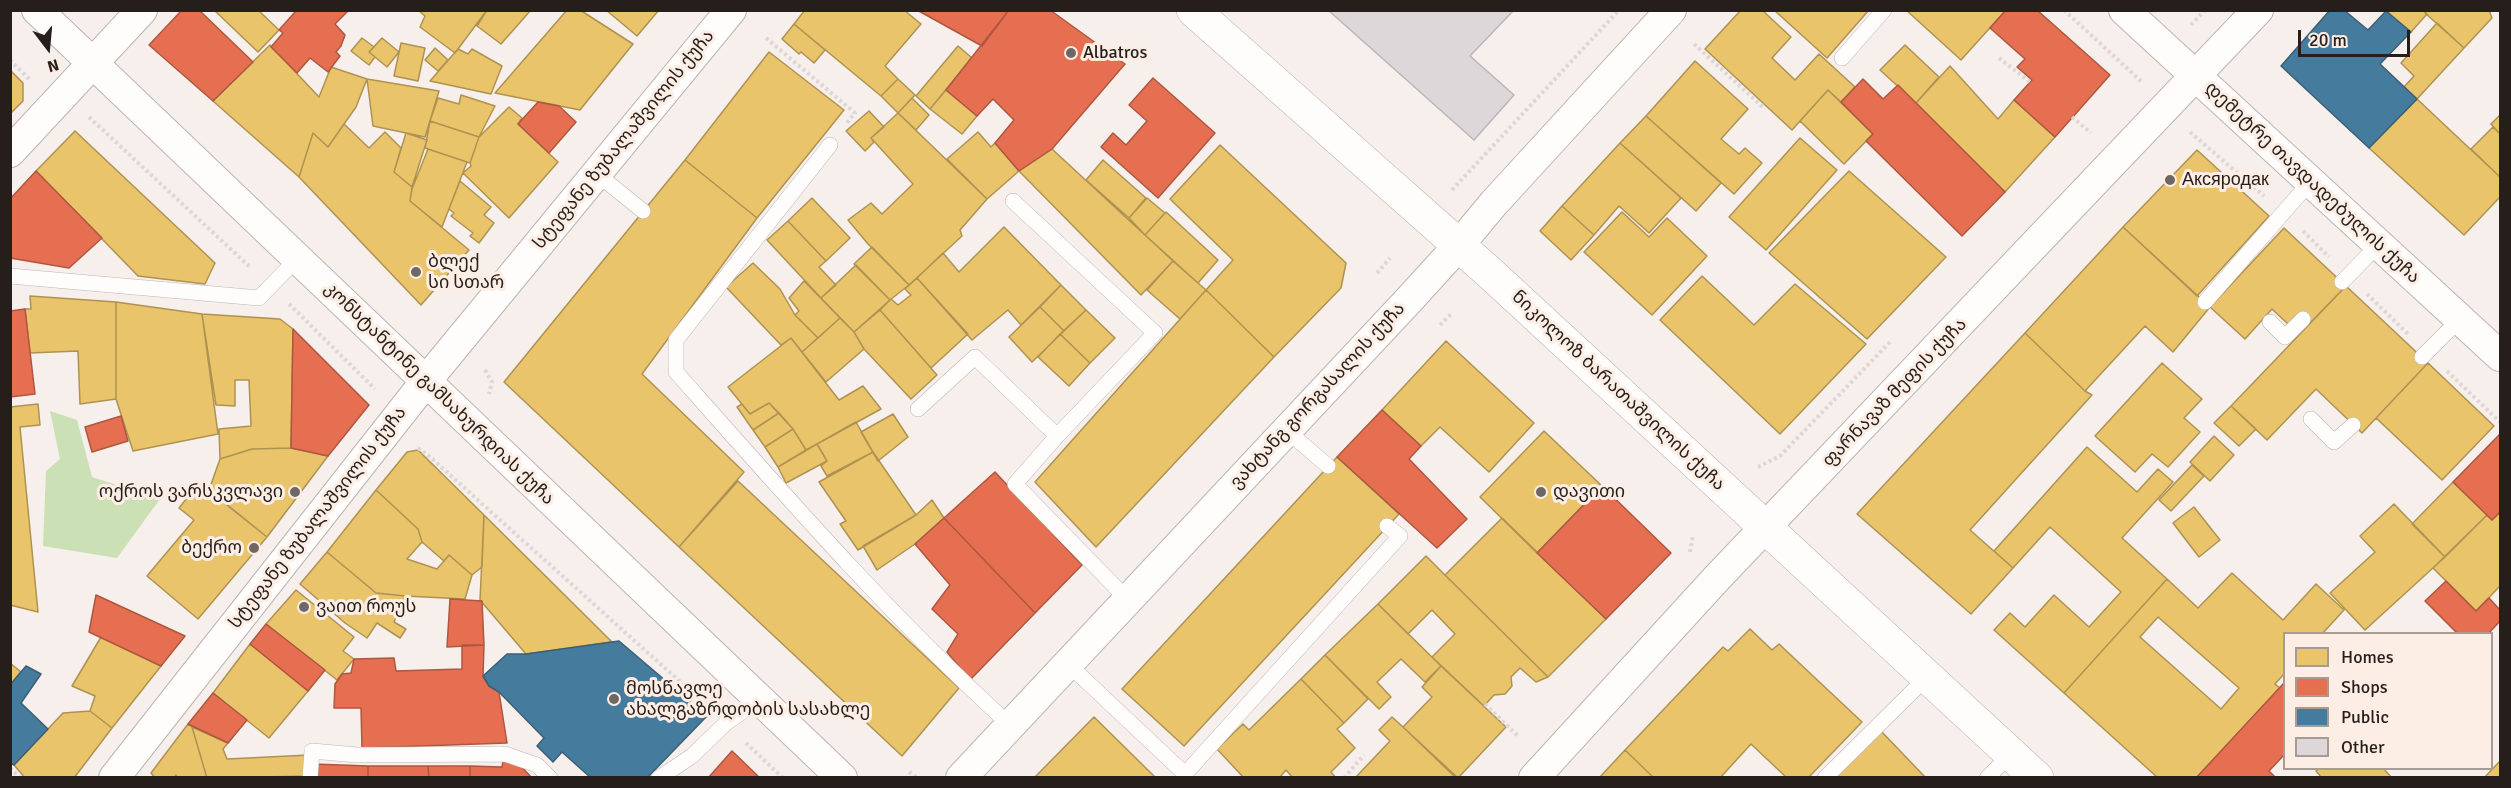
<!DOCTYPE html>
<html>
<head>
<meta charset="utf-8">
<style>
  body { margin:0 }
  #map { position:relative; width:2511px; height:788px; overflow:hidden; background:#f7efeb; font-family:Signika,sans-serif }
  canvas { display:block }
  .frame { position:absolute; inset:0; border:12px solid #251e1a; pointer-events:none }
  .legend { position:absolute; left:2283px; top:632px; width:210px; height:138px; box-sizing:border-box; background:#fdeee5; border:2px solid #a79b94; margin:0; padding:8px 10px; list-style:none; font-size:18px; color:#251e1a }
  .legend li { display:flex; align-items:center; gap:12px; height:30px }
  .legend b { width:30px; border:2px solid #a79b94 }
  .north { position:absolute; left:18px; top:18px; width:60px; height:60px; -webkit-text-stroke:4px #fdeee5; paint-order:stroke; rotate:164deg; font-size:16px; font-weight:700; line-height:24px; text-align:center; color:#251e1a }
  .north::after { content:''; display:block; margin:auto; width:21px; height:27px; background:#251e1a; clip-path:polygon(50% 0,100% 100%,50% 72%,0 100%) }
  .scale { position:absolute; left:2298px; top:30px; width:112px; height:27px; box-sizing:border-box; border:3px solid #251e1a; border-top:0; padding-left:8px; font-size:18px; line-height:21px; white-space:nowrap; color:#251e1a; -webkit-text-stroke:4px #fdeee5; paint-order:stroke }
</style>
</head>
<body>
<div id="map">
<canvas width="2511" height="788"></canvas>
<div class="frame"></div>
<ul class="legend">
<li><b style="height:16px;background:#e9c46a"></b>Homes</li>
<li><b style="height:16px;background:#e76f51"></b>Shops</li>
<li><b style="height:16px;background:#457b9d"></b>Public</li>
<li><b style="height:16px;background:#dcd8da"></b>Other</li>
</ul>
<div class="north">N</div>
<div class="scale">20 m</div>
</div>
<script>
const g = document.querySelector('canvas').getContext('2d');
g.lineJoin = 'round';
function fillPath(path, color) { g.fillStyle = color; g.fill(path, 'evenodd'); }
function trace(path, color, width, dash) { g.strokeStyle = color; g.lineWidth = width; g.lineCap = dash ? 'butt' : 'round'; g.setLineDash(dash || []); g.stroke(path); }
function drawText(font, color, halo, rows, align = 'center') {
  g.font = font + ' Signika,"Noto Sans Georgian",sans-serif'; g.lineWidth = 6; g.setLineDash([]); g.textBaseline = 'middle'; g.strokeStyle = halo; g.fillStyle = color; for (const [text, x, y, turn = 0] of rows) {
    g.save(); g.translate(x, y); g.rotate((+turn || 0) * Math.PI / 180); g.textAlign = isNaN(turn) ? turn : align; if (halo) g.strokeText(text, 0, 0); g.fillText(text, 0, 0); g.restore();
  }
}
fillPath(new Path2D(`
  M50,411L77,420L92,477L160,499L117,558L43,546L46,471L60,459Z`), '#cce0b5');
const homes = new Path2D(`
  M214,10H258L279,30L258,52Z
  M418,10H487L455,53L420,27L425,16Z
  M487,10H531L501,44L477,26Z
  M567,10H580L633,44L580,110L495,93Z
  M606,10H659L637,36Z
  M805,10H904L921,24L885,66L898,79L881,96L794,24Z
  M1741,10H1762L1791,37L1772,58L1795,80L1819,54L1855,87L1841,102L1828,90L1792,130L1705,49Z
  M1774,10H1869L1827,58Z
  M1906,10H2006L1961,60Z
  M2385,10H2423L2427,14L2411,32Z
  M2427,10H2489L2492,18L2464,48L2425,13Z
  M2437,23L2464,48L2417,99L2404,87L2414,76L2401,63Z
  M794,24L825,50L814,63L801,52L799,54L782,39Z
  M362,38L374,47L369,52L375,57L369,65L351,51Z
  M382,38L399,52L387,67L369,52Z
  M401,43L425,48L418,81L394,76Z
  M270,45L319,97L331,67L367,79L356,107L328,147L313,133L299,177L213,101Z
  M1905,45L1939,77L1916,103L1880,70Z
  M958,46L972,58L930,109L916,96Z
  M435,48L448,60L438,71L425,60Z
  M458,49L468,54L472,49L502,66L491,94L430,81Z
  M769,52L844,110L757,218L685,160Z
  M1695,61L1748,109L1721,139L1739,154L1745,148L1762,163L1734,194L1646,116Z
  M1950,66L1998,119L2014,100L2055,137L2005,192L1916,103Z
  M10,70L23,83V101L10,114Z
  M367,79L439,91L425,137L373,126Z
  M898,79L915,95L898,113L881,96Z
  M946,90L977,116L962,134L930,109Z
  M1828,90L1873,134L1844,164L1800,121Z
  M461,95L495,106L479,137L430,121L438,98L459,104Z
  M912,98L929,115L916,130L898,113Z
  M2417,99L2500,177V197L2464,235L2369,148Z
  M509,107L522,118L518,124L558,162L509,218L463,173L471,166L470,163L479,137Z
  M869,111L884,127L871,138L874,142L865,151L846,131Z
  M898,113L987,199L960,230L962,236L909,285L868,244L848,220L871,203L882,214L913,184L871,138Z
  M2500,115V134L2491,124Z
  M1646,116L1721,183L1696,211L1620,143Z
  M430,121L479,137L470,163L425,148Z
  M344,124L369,148L385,132L401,148L394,172L412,187L410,201L469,250L421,305L299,177L313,133L328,147Z
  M2493,127L2500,134V177L2471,149Z
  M75,131L215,263L205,284L138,276L36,171Z
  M978,132L991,147L995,143L1019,171L987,199L947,159Z
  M406,133L427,140L412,187L394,172Z
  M1800,138L1837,170L1766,250L1729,217Z
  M1620,143L1681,198L1649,233L1619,206L1594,235L1562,206Z
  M1220,145L1346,263L1341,288L1274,357L1206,290L1233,260L1170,199Z
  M428,149L467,162L442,227L410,201L412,189Z
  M1052,149L1173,261L1141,295L1019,171Z
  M2197,150L2269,216L2197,296L2123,227Z
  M685,160L757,218L642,374L744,472L679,547L504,382Z
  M1103,160L1146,198L1129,218L1086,180Z
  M1849,171L1946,257L1867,339L1769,253Z
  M460,181L491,207L484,215L494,223L479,243L470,236L473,233L451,216L454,213L449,209Z
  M812,198L850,238L826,261L788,221Z
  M1147,198L1165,213L1145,235L1129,218Z
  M1562,206L1594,235L1571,260L1540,231Z
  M1166,212L1218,260L1198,283L1145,235Z
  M1622,212L1649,237L1667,218L1707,256L1652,315L1584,252Z
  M788,221L826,261L819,267L836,285L821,298L767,240Z
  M1004,227L1061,285L1021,325L1008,310L972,340L917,278L943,253L959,272Z
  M2123,227L2210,307L2173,352L2145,326L2085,391L2025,333Z
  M2284,228L2346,286L2309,324L2298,314L2288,324L2272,309L2245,339L2210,307Z
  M872,247L909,285L890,300L854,264Z
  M1173,261L1206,290L1180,319L1147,290Z
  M753,263L780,289L795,315L818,338L802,352L791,338L781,345L726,287Z
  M856,265L890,300L854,332L821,298Z
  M1702,276L1754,325L1795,284L1866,344L1780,434L1660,320Z
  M917,278L968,334L931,368L880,310L891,299L898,305L911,295L905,289Z
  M804,281L840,318L818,338L795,315L799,311L789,298Z
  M1061,285L1086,310L1064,331L1040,307Z
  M2346,286L2428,363L2362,433L2316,389L2267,440L2231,406Z
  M1206,290L1274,357L1096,547L1035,482Z
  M30,296L116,302V399L80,404L78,351L30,353L25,309H31Z
  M116,302L202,314L218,434L133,451L116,399Z
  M1040,307L1064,331L1032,362L1009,337Z
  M880,310L937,375L911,399L864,349L854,332Z
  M1086,310L1115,338L1090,363L1060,334Z
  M202,314L280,319L293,329L291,448L252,449L220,459L219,429L251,426L249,380H235V406L216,405Z
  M840,318L854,332L864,349L826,382L802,352Z
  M2025,333L2085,391L2092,395L1970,530L2013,568L1971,614L1857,514Z
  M1060,334L1090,363L1069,386L1038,357Z
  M791,338L839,400L863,386L881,409L806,450L793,429L769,403L750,414L728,387Z
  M1446,341L1534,423L1489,472L1440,427L1421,446L1382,410Z
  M2162,363L2202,399L2184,418L2200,432L2168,467L2152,454L2135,472L2095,436Z
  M2428,363L2494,426L2442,480L2376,418Z
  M769,403L779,413L753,430L737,407L742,404L750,414Z
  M38,404L40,425L20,427L38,612L10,605V407Z
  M2231,406L2256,429L2239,446L2214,423Z
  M779,413L793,429L765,447L753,430Z
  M893,414L908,437L878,461L861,432Z
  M856,422L873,452L827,476L821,466L827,461L817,444Z
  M793,429L806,450L778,467L765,447Z
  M1544,431L1602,486L1537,553L1480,497Z
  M2214,436L2234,455L2210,481L2190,462Z
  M817,444L827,461L786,483L778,467Z
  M2087,447L2137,492L2158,469L2173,482L2122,538L2167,579L2064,693L1994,630L2010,613L2025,627L2054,595L2089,627L2121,592L2050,527L2013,568L1994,551Z
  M291,448L328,456L267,537L209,490L220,459L252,449Z
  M418,450L484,515L482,567L472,575L449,555L444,561L422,542L418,529L376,490L407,452Z
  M873,452L916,515L858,550L840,524L846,521L819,482Z
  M1337,457L1399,514L1184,746L1122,689Z
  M2192,465L2204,476L2171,511L2159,500Z
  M738,481L959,688L902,756L679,547Z
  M2453,482L2487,515L2445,557L2412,524Z
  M199,483L267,537L198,619L147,576L194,520L179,508Z
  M376,490L418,529L422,542L407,559L437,569L449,555L472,575L465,599L405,596L376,593L327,552Z
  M932,500L944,518L915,544L877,570L863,546L916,515Z
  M2394,504L2445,557L2365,630L2330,593L2375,552L2360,536Z
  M2194,507L2220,540L2199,557L2173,523Z
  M2500,512V586L2476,611L2433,568L2487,515L2492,520Z
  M484,515L612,642L526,654L480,600Z
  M1502,518L1606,619L1548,677L1445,575Z
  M327,552L376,593L405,596L394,622L406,629L400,638L377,623L367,638L345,623L300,584Z
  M1426,556L1445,575L1548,677L1536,682L1520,668L1511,677L1512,686L1505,694L1494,695L1484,706L1432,657L1455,634L1432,610L1408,634L1378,604Z
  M2232,573L2283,620L2316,584L2344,610L2322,634H2284V674L2275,684L2280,688L2196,778H2158L2064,693L2167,579L2198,608ZM2158,617L2239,688L2221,709L2140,637Z
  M296,590L354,637L343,651L354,659L337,680L266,624Z
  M1378,604L1441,666L1425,682L1401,659L1377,682L1391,697L1379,709L1325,655Z
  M1750,629L1772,650L1779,644L1862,722L1808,778H1787L1751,744L1720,778H1654L1625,750L1723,647L1728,651Z
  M101,637L161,666L112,728L90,711L95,696L72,686Z
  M250,644L308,691L269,738L213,693Z
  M1325,655L1368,699L1344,723L1301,679Z
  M10,663L21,672L10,685Z
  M1441,666L1506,727L1458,778L1403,727L1432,697L1422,687Z
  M1301,679L1344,723L1337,729L1355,748L1331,772L1336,778H1293L1286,770L1279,778H1244L1217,749L1243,724L1249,730Z
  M90,711L112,728L74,778H25L14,765L63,713Z
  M1094,717L1156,778H1034Z
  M1392,717L1403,727L1456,778H1355L1390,741L1379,730Z
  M188,724L192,727L207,778H177L176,775L174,778H155L151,773Z
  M192,727L228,743L223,749L227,759L309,755V776L207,778Z
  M1880,730L1926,778H1832Z
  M1625,750L1654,778H1599Z
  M2500,761V778H2484Z
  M2319,768H2383L2392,778H2322L2316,771Z`);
fillPath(homes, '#e9c46a');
trace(homes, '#ae9252', 1.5);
const shops = new Path2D(`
  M182,10H199L253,62L213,101L149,45Z
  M293,10H349L335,24L345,35L341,46L336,52L340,56L328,72L310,58L297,73L271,47L283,33L279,30L295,12Z
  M917,10H1009L982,46Z
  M1009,10H1050L1125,64L1052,149L1019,171L995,143L1014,120L993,99L977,116L946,90Z
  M2006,10H2037L2110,75L2055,137L2014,100L2032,80L2017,67L2025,59L1990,28Z
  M1153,78L1215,133L1158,198L1101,147L1113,133L1126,145L1147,121L1129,105Z
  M1863,79L1883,99L1898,85L2005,192L1962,236L1866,141L1873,134L1841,102Z
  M538,102L559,106L576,122L549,153L518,124Z
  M36,171L102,238L69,268L10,258V199Z
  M25,309L35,394L10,397V311Z
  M293,329L369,405L328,456L291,448Z
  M1382,410L1421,446L1409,459L1467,519L1437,548L1337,457Z
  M121,416L128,441L92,452L85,427Z
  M2500,434V512L2492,520L2453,482Z
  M995,472L1082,565L1035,613L944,518Z
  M1602,486L1671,553L1606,619L1537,553Z
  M944,518L1035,613L970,680L947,652L958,634L932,609L950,585L915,544Z
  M2446,581L2476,611L2489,598L2500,610V621L2488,634H2458L2425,601Z
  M96,595L185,636L161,666L89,632Z
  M450,599L482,601L484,645L447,647Z
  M266,624L325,670L308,691L250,644Z
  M462,645H484L483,676L489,686L499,692L507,743L362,748L361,708H334L335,684L342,674L351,673L354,659L394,658L396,671L462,669Z
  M2284,683V755L2269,771L2276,778H2196Z
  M213,693L247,720L228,743L188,724Z
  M732,751L760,778H708Z
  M503,761L517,762L532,778H470V766L502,767Z
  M313,764L368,766V778H313Z
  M368,766H428L429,778H368Z
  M428,766H470V778H429Z`);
fillPath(shops, '#e76f51');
trace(shops, '#ad5740', 1.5);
const public = new Path2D(`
  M2330,10H2344L2368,30L2386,11L2411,32L2380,64L2417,99L2369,148L2281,66Z
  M619,641L707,716L647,778H591L562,752L553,762L537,746L544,738L499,692L489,686L483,676L507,654H526Z
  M26,666L41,674L21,703L48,729L14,765L10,763V685Z`);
fillPath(public, '#457b9d');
trace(public, '#3b5f76', 1.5);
const building = new Path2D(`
  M1328,10H1514L1470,56L1514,95L1474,140Z`);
fillPath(building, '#dcd8da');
trace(building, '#b9b6b7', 1.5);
const service = new Path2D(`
  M1842,58L1884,10
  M830,145L676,340V372C783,493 890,616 1010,725
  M597,174L643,211
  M1013,201L1155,333L1057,436
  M10,276L259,298L297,259
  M2342,282L2379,244
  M2205,302L2311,181
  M2270,322L2285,337L2303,319
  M2422,357L2460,319
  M918,409L975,357L1057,436L1015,484L1128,600
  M2311,419L2334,442L2353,425
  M1286,430L1328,466
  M1068,664L1185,774L1400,536L1387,526
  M310,778L312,751L357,755L505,754L537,765L550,778
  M659,778L692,756L726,723L761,699
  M1825,778L1928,676
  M1987,778L2011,754`);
const minor = new Path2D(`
  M37,10L842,778
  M2124,10L2500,356
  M10,152L142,10
  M114,778L426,381L731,10
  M961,778L1408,301L1459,245L1494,203L1671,10
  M1534,778L1716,579L2258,10`);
const tertiary = new Path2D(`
  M1193,10L1490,273L2037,778`);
trace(service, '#bcb5b1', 16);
trace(minor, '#bcb5b1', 32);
trace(tertiary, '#bcb5b1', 34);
trace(new Path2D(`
  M2064,10L2143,83
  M2191,25L2205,10
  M766,38L855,113L845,125
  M1694,44L1765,109
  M1999,58L2030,82
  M10,60L31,81
  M89,117L251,268
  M2072,117L2091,133
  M2190,132L2264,196
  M1452,190L1619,10
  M2303,231L2329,257
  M1377,273L1390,258
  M2367,294L2409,335
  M289,304L375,389
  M1440,325L1452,313
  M485,370L492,382L489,394
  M2447,371L2500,422
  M418,448L430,457L706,705
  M1758,467L1780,456L1891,341
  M1690,552L1693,535
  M1485,704L1519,737
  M746,743L783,778
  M10,768L20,778
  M909,772L916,777
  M1344,778L1364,755`), '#dad7d6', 4, [3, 3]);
trace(service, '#fefdfc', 15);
trace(minor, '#fefdfc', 30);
trace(tertiary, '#fefdfc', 33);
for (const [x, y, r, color] of [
  [1071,53,6,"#6e6763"],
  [2170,180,6,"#6e6763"],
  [416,272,6,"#6e6763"],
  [295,492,6,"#6e6763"],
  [1541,492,6,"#6e6763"],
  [254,548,6,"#6e6763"],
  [304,607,6,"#6e6763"],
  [614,699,6,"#6e6763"]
]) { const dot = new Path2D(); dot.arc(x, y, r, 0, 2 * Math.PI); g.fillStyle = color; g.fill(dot); trace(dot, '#fdeee5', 2); }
drawText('18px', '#251e1a', '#fdeee5', [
  ["Albatros",1083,53],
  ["Аксяродак",2182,180],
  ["ბლექ",428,262],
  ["სი სთარ",428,283],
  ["ოქროს ვარსკვლავი",283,492,"right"],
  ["დავითი",1553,492],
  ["ბექრო",242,548,"right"],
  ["ვაით როუს",316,607],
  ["მოსწავლე",626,689],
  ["ახალგაზრდობის სასახლე",626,710]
], 'left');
drawText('18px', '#251e1a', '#fdeee5', [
  ["სტეფანე ზუბალაშვილის ქუჩა",624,140,-51],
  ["დემეტრე თავდადებულის ქუჩა",2312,183,43],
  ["ნიკოლოზ ბარათაშვილის ქუჩა",1618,391,43],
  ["ფარნავაზ მეფის ქუჩა",1895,393,-46],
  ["კონსტანტინე გამსახურდიას ქუჩა",439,394,44],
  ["ვახტანგ გორგასალის ქუჩა",1318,396,-47],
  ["სტეფანე ზუბალაშვილის ქუჩა",318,518,-52]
]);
</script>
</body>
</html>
